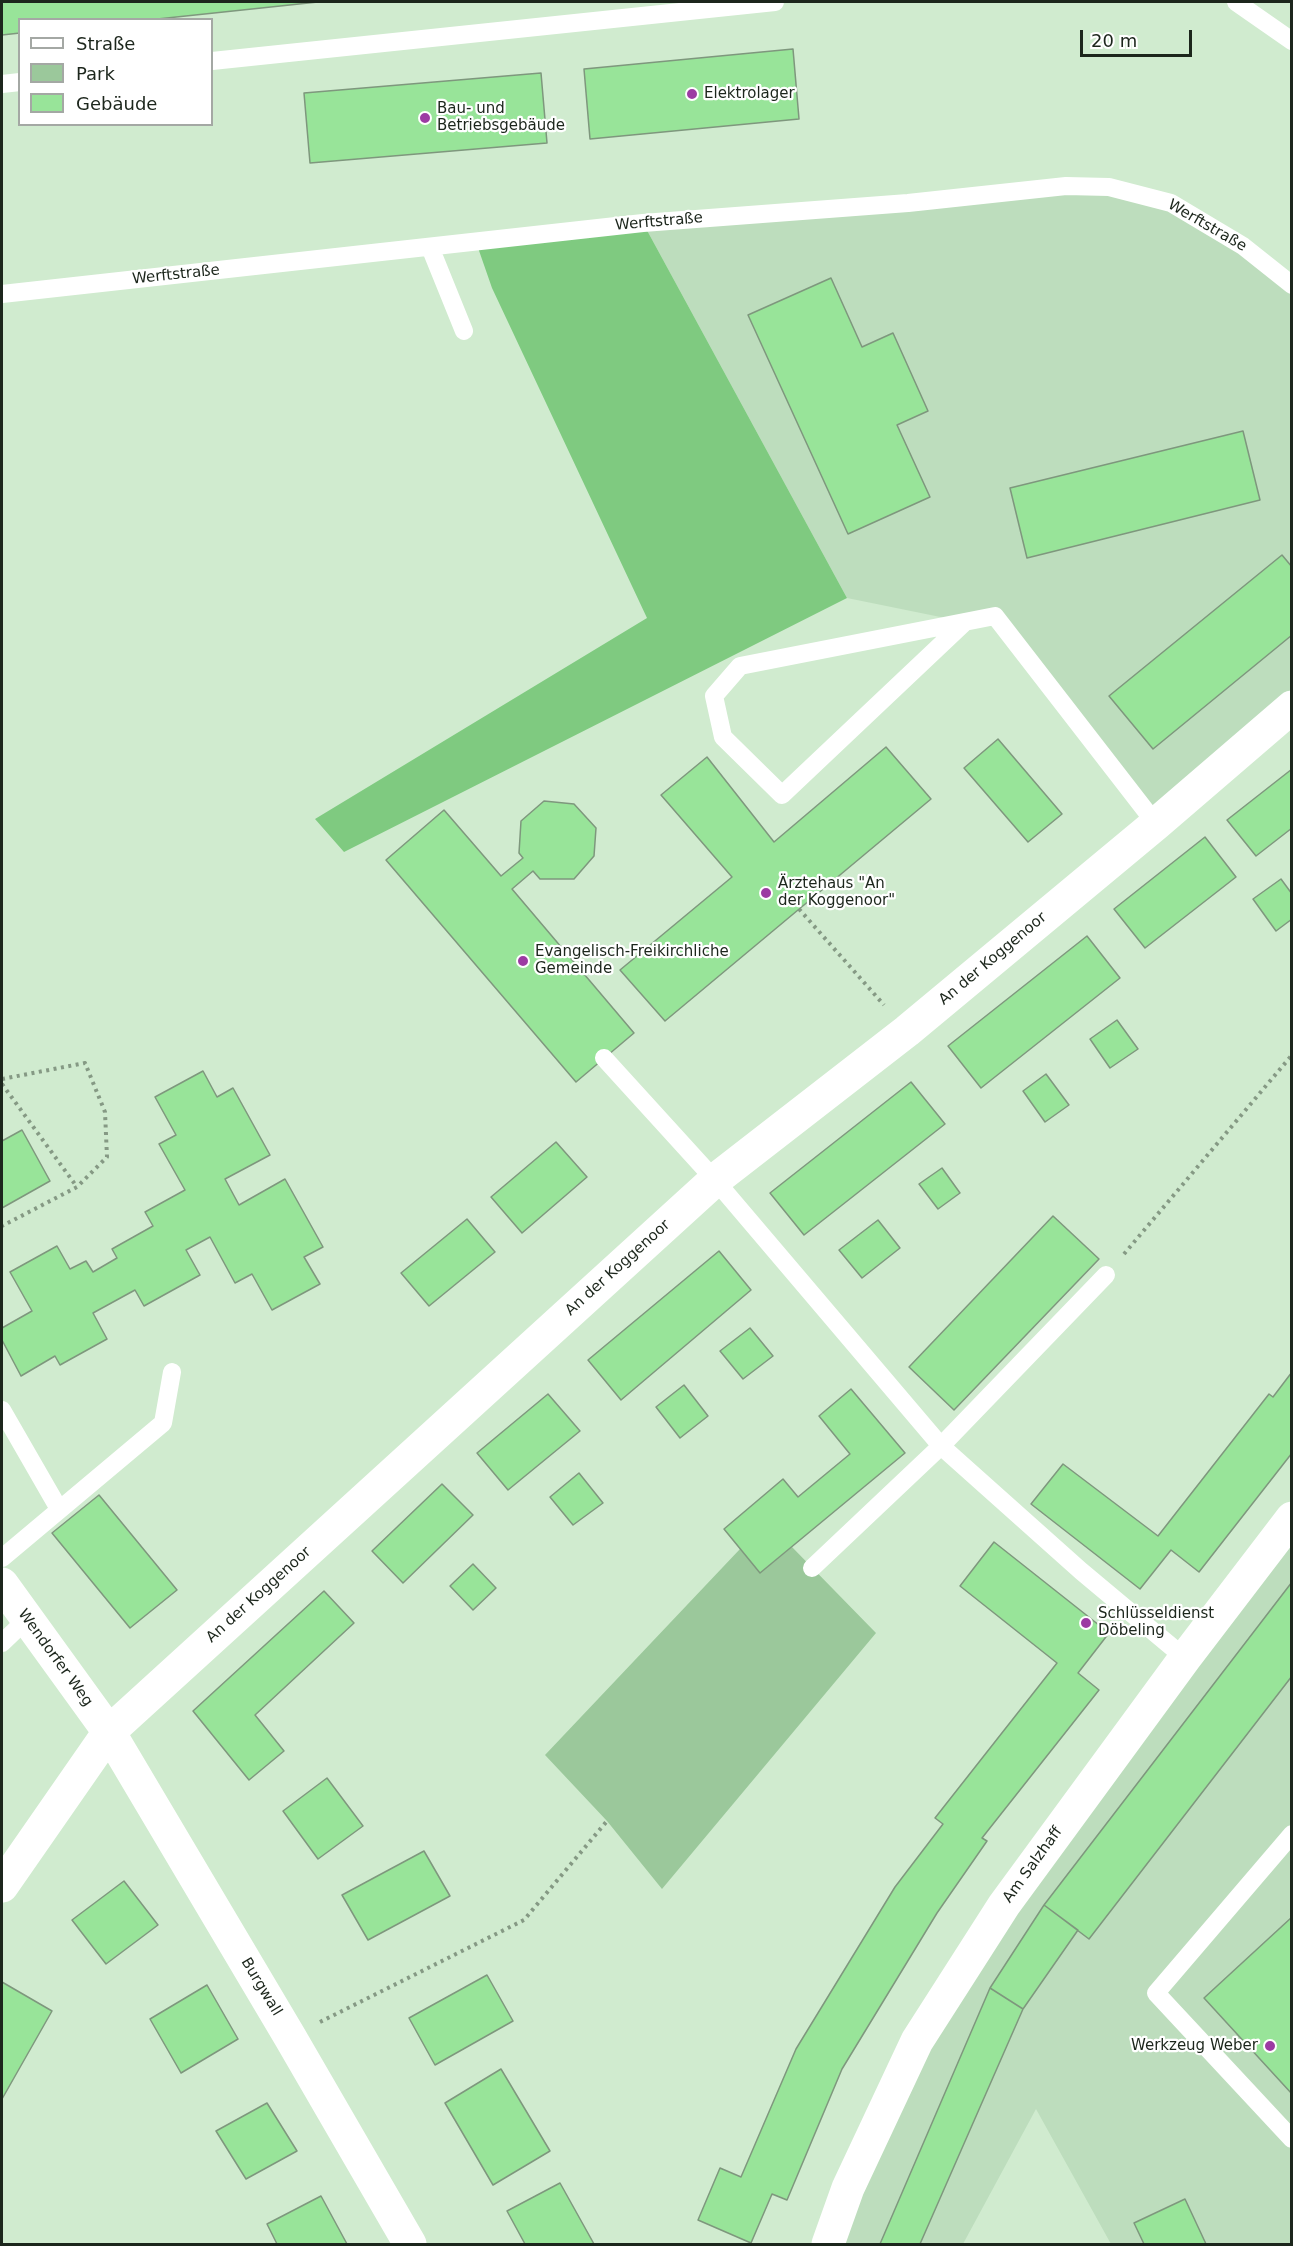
<!DOCTYPE html>
<html>
<head>
<meta charset="utf-8">
<style>
  body { margin:0 }
  #map { position:relative; width:1293px; height:2246px; overflow:hidden; background:#d0ebcf; font-family:"DejaVu Sans",sans-serif }
  canvas { display:block }
  .frame { position:absolute; inset:0; border:3px solid #1c261c; pointer-events:none }
  .legend { position:absolute; left:18px; top:18px; width:195px; height:108px; box-sizing:border-box; background:#fff; border:2px solid #a4a8a4; margin:0; padding:8px 10px; list-style:none; font-size:18px; color:#1c261c }
  .legend li { display:flex; align-items:center; gap:12px; height:30px }
  .legend b { width:30px; border:2px solid #a4a8a4 }
  .scale { position:absolute; left:1080px; top:30px; width:112px; height:27px; box-sizing:border-box; border:3px solid #1c261c; border-top:0; padding-left:8px; font-size:18px; line-height:21px; white-space:nowrap; color:#1c261c; -webkit-text-stroke:4px #fff; paint-order:stroke }
</style>
</head>
<body>
<div id="map">
<canvas width="1293" height="2246"></canvas>
<div class="frame"></div>
<ul class="legend">
<li><b style="height:8px;background:#fff"></b>Straße</li>
<li><b style="height:16px;background:#9bc89b"></b>Park</li>
<li><b style="height:16px;background:#98e499"></b>Gebäude</li>
</ul>
<div class="scale">20 m</div>
</div>
<script>
const g = document.querySelector('canvas').getContext('2d');
g.lineJoin = 'round';
function fillPath(path, color) { g.fillStyle = color; g.fill(path, 'evenodd'); }
function trace(path, color, width, dash) { g.strokeStyle = color; g.lineWidth = width; g.lineCap = dash ? 'butt' : 'round'; g.setLineDash(dash || []); g.stroke(path); }
function drawText(font, color, halo, rows, align = 'center') {
  g.font = font + ' "DejaVu Sans",sans-serif'; g.lineWidth = 4.5; g.setLineDash([]); g.textBaseline = 'middle'; g.strokeStyle = halo; g.fillStyle = color; for (const [text, x, y, turn = 0] of rows) {
    g.save(); g.translate(x, y); g.rotate((+turn || 0) * Math.PI / 180); g.textAlign = isNaN(turn) ? turn : align; if (halo) g.strokeText(text, 0, 0); g.fillText(text, 0, 0); g.restore();
  }
}
fillPath(new Path2D(`
  M1066,186L1171,203L1291,285V707L1156,824L995,616L965,622L847,598L643,223Z
  M1291,1518V2244H1111L1036,2109L963,2244H828L917,2041Z`), '#bdddbd');
fillPath(new Path2D(`
  M792,1547L876,1633L662,1889L607,1821L545,1755L740,1549L760,1573Z`), '#9bc89b');
fillPath(new Path2D(`
  M643,223L847,598L344,852L315,819L647,618L492,288L476,242Z`), '#7fca80');
const building = new Path2D(`
  M2,2H318L148,20H20V33L2,35Z
  M793,49L799,119L590,139L584,69Z
  M541,73L547,143L310,163L304,93Z
  M831,278L862,347L893,333L928,411L897,425L930,497L848,534L748,315Z
  M1243,431L1260,500L1027,558L1010,488Z
  M1282,555L1292,567V635L1153,749L1109,696Z
  M998,739L1062,814L1028,842L964,768Z
  M886,747L931,799L665,1021L620,970L732,877L661,795L707,757L774,842Z
  M1292,769V828L1256,856L1227,820Z
  M544,801L574,804L596,828L594,856L574,879H540L533,871L512,889L634,1033L576,1082L386,860L444,810L501,876L523,858L519,853L521,821Z
  M1205,837L1236,877L1145,948L1114,909Z
  M1281,879L1292,894V919L1276,931L1253,899Z
  M1087,936L1120,978L981,1088L948,1046Z
  M1117,1020L1138,1049L1110,1068L1090,1039Z
  M203,1071L217,1097L233,1088L270,1155L225,1179L239,1205L285,1179L323,1247L304,1257L320,1284L272,1310L252,1274L235,1283L210,1237L186,1250L200,1275L144,1306L135,1290L93,1313L107,1339L60,1365L55,1356L21,1376L2,1340V1328L32,1311L10,1272L57,1246L70,1269L86,1261L93,1272L117,1258L112,1249L153,1226L145,1212L185,1190L159,1144L176,1135L155,1097Z
  M1046,1074L1069,1105L1045,1122L1023,1091Z
  M911,1082L945,1124L804,1235L770,1193Z
  M22,1130L50,1181L2,1208V1141Z
  M556,1142L587,1177L522,1233L491,1197Z
  M942,1168L960,1193L938,1209L919,1184Z
  M1053,1216L1099,1259L954,1410L909,1367Z
  M467,1219L495,1252L429,1306L401,1273Z
  M878,1220L900,1248L862,1278L839,1250Z
  M719,1251L751,1290L621,1400L588,1360Z
  M750,1328L773,1356L743,1379L720,1351Z
  M1292,1372V1453L1199,1572L1171,1550L1140,1589L1031,1504L1063,1464L1158,1536L1269,1394L1273,1397Z
  M684,1385L708,1416L680,1438L656,1407Z
  M851,1389L905,1453L760,1573L724,1529L783,1479L798,1497L850,1454L819,1416Z
  M548,1394L580,1431L508,1490L477,1453Z
  M579,1473L603,1503L573,1525L550,1497Z
  M442,1484L473,1515L403,1583L372,1551Z
  M99,1495L177,1590L130,1628L52,1533Z
  M994,1542L1109,1633L1078,1673L1099,1690L982,1838L987,1841L937,1913L842,2069L787,2200L772,2194L751,2243L698,2220L720,2168L741,2177L796,2049L895,1887L943,1824L935,1818L1057,1663L960,1586Z
  M473,1564L496,1588L473,1610L450,1586Z
  M1292,1582V1676L1089,1939L1044,1905Z
  M324,1591L354,1623L255,1715L284,1751L249,1780L193,1711Z
  M327,1778L363,1826L318,1859L283,1811Z
  M424,1851L450,1896L368,1940L342,1895Z
  M124,1881L158,1925L106,1964L72,1920Z
  M1044,1905L1078,1930L1023,2009L990,1988Z
  M1292,1917V2094L1204,1998Z
  M487,1975L513,2021L435,2065L409,2018Z
  M2,1982L52,2011L2,2099Z
  M207,1985L238,2039L181,2073L150,2019Z
  M990,1988L1023,2009L920,2244H880Z
  M501,2069L550,2151L493,2185L445,2103Z
  M267,2103L297,2151L246,2179L216,2131Z
  M560,2183L594,2244H525L507,2211Z
  M321,2196L347,2244H277L267,2224Z
  M1185,2199L1206,2244H1144L1134,2223Z`);
fillPath(building, '#98e499');
trace(building, '#7e977d', 1.5);
trace(new Path2D(`
  M799,909L884,1005
  M2,1079L85,1063L105,1112L107,1157L77,1187L2,1226
  M2,1084L77,1187
  M1124,1254L1292,1055
  M320,2022L524,1920L607,1821`), '#859984', 4, [3, 4.5]);
trace(new Path2D(`
  M1236,2L1292,41
  M212,61L775,2
  M2,84L20,82
  M430,247L464,331
  M2,294L643,223L908,203L1066,186L1109,187L1171,203L1243,246L1292,285
  M965,622L782,795L723,737L714,696L740,666L995,616L1156,824
  M604,1058L715,1180L941,1446L1081,1571L1185,1658
  M2,1410L59,1509
  M2,1558L163,1423L172,1372
  M812,1568L941,1446L1106,1275
  M2,1643L27,1619
  M1292,1834L1156,1993L1292,2139`), '#fff', 18);
trace(new Path2D(`
  M2,1584L109,1732L290,2037L410,2244
  M2,1886L109,1732L715,1180L907,1031L1156,824L1292,707
  M828,2244L848,2188L917,2041L1004,1905L1185,1658L1292,1518`), '#fff', 33);
for (const [x, y, r, color] of [
  [692,94,6,"#9c3ba3"],
  [425,118,6,"#9c3ba3"],
  [766,893,6,"#9c3ba3"],
  [523,961,6,"#9c3ba3"],
  [1086,1623,6,"#9c3ba3"],
  [1270,2046,6,"#9c3ba3"]
]) { const dot = new Path2D(); dot.arc(x, y, r, 0, 2 * Math.PI); g.fillStyle = color; g.fill(dot); trace(dot, '#fff', 2); }
drawText('15px', '#1c261c', '#fff', [
  ["Elektrolager",704,94],
  ["Bau- und",437,109],
  ["Betriebsgebäude",437,126],
  ["Ärztehaus \"An",778,884],
  ["der Koggenoor\"",778,901],
  ["Evangelisch-Freikirchliche",535,952],
  ["Gemeinde",535,969],
  ["Schlüsseldienst",1098,1614],
  ["Döbeling",1098,1631],
  ["Werkzeug Weber",1258,2046,"right"]
], 'left');
drawText('15px', '#1c261c', '#fff', [
  ["Werftstraße",659,222,-5],
  ["Werftstraße",1207,226,30],
  ["Werftstraße",176,275,-6],
  ["An der Koggenoor",993,959,-40],
  ["An der Koggenoor",618,1268,-42],
  ["An der Koggenoor",259,1595,-42],
  ["Wendorfer Weg",55,1658,54],
  ["Am Salzhaff",1033,1865,-54],
  ["Burgwall",261,1987,59]
]);
</script>
</body>
</html>
